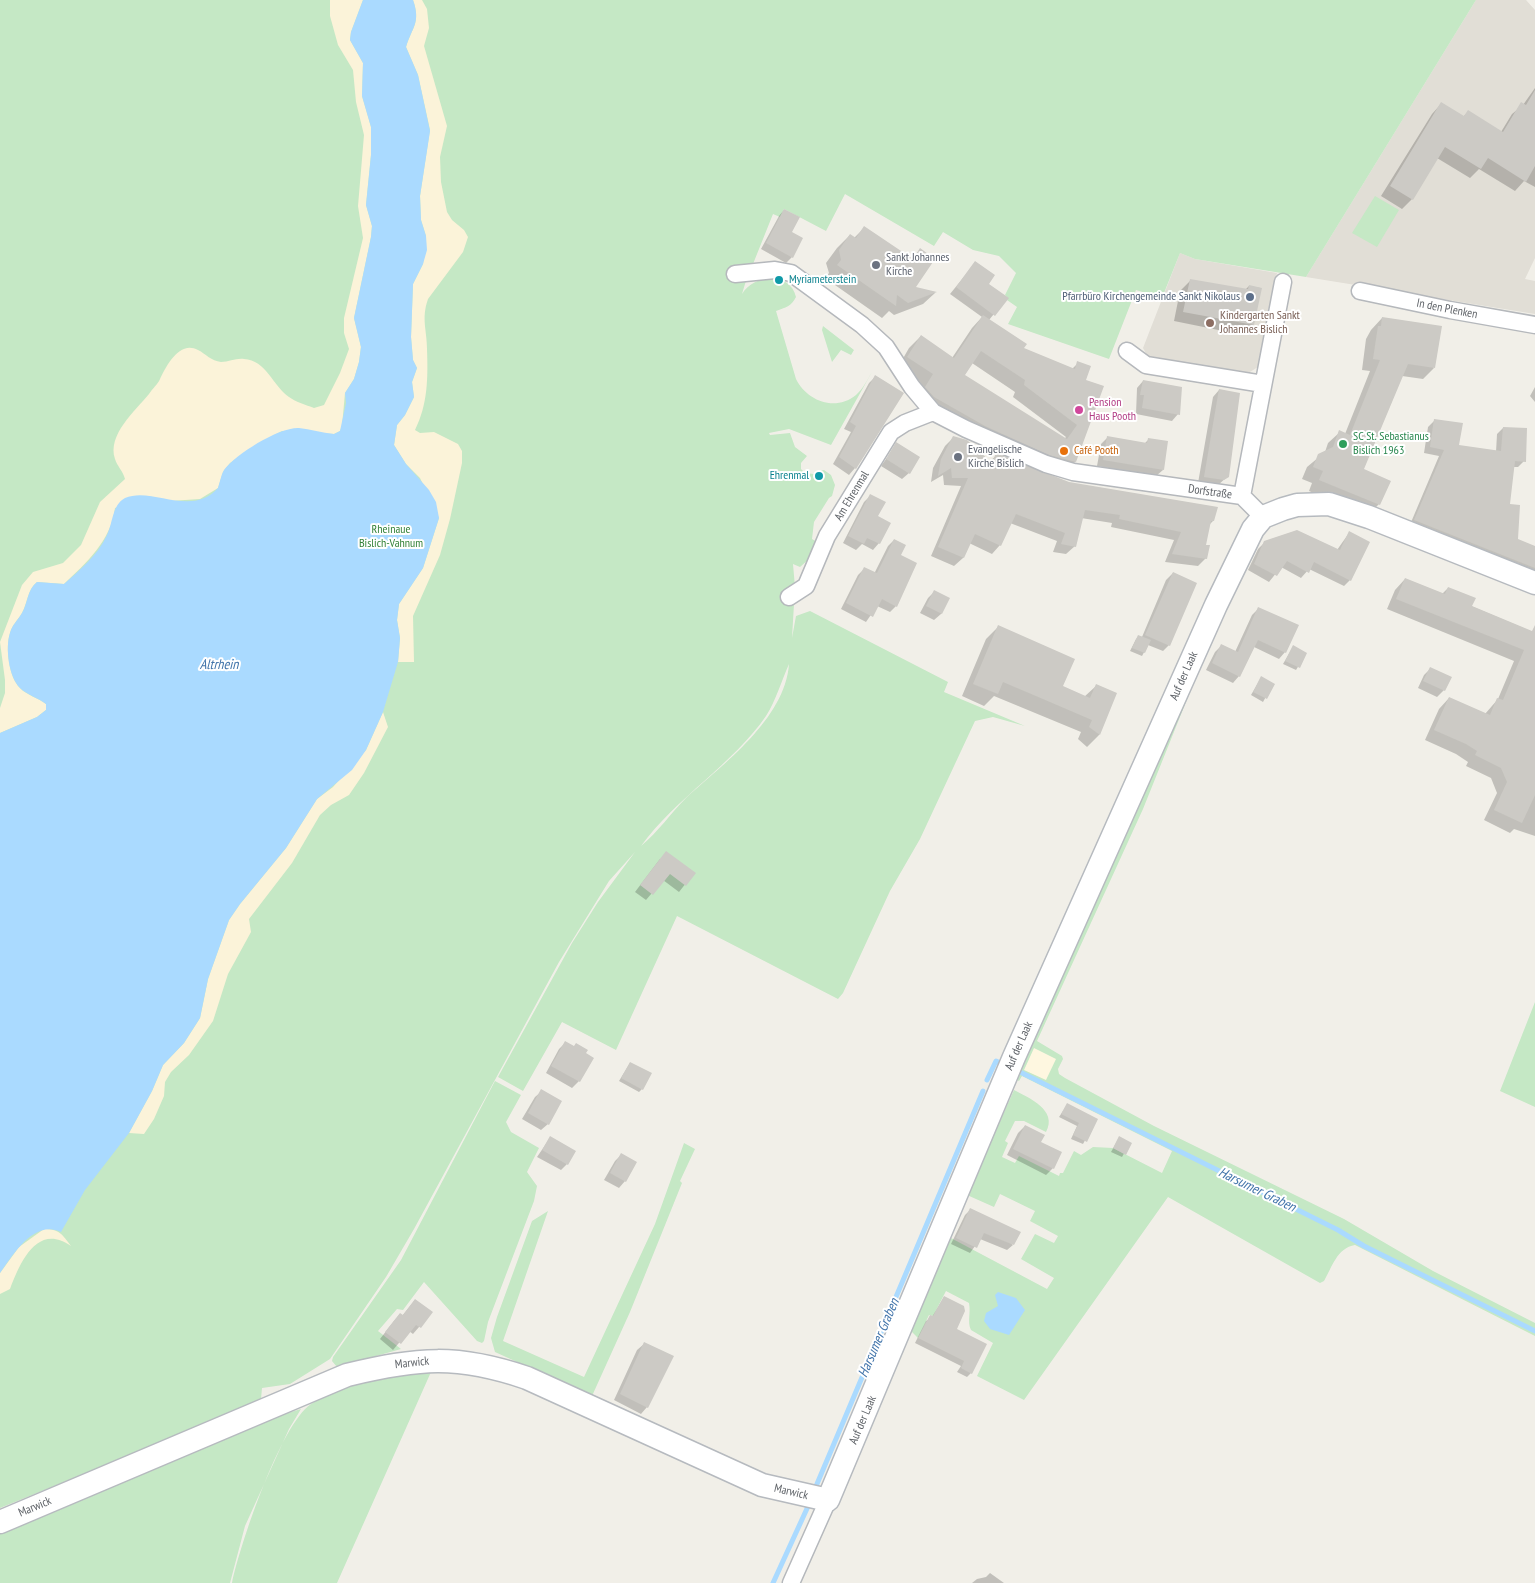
<!DOCTYPE html>
<html>
<head>
<meta charset="utf-8">
<style>
  body { margin:0 }
  canvas { display:block; background:#f1efe8 }
</style>
</head>
<body>
<canvas width="1535" height="1583"></canvas>
<script>
const g = document.querySelector('canvas').getContext('2d');
g.lineJoin = 'round';
function fillPath(path, color) { g.fillStyle = color; g.fill(path, 'evenodd'); }
function trace(path, color, width, dash) { g.strokeStyle = color; g.lineWidth = width; g.lineCap = dash ? 'butt' : 'round'; g.setLineDash(dash || []); g.stroke(path); }
function drawText(font, color, halo, rows, align = 'center') {
  g.font = font + ' "PT Sans Narrow",sans-serif'; g.lineWidth = 4; g.setLineDash([]); g.textBaseline = 'middle'; g.strokeStyle = halo; g.fillStyle = color; for (const [text, x, y, turn = 0] of rows) {
    g.save(); g.translate(x, y); g.rotate((+turn || 0) * Math.PI / 180); g.textAlign = isNaN(turn) ? turn : align; if (halo) g.strokeText(text, 0, 0); g.fillText(text, 0, 0); g.restore();
  }
}
fillPath(new Path2D(`
  M1034,1047L1057,1059L1046,1081L1024,1070Z`), '#fef7e0');
fillPath(new Path2D(`
  M1476,0H1526L1535,10V258L1525,279L1535,281V314L1306,277Z
  M1180,253L1195,259L1277,273L1258,367L1245,375L1149,359L1143,348Z`), '#e1ded6');
fillPath(new Path2D(`
  M0,0H1476L1306,277L1195,259L1180,253L1162,298L1136,290L1109,359L1008,324L1017,307L1007,300L1008,298L1005,295L1016,273L999,256L973,250L943,232L934,246L845,194L826,231L784,209L780,217L773,214L753,264H751L742,294C753,275 790,271 796,297C791,307 786,307 776,311L796,379C807,401 835,412 856,395C863,389 867,380 872,372L831,445L789,429L769,433L770,435L790,433L795,447L807,456L801,463V469L805,473L814,474L815,479L821,478L820,471L824,470L831,475L835,485L832,496L829,498L814,522L812,539L817,542L809,559L800,567L793,564L795,587L792,638L796,616L810,611L948,682L944,692L1025,726L993,717L975,721L920,839L890,891L843,993L838,999L677,916L616,1050L562,1022L523,1091L498,1077L572,943L598,902L635,852L609,881L559,962L414,1229L386,1277L330,1359L290,1384L262,1388L261,1399L240,1408L239,1411L0,1508ZM789,664C785,719 723,764 686,798C671,813 658,832 641,846C676,798 734,763 766,716C776,700 781,682 789,664Z
  M1375,196L1399,210L1377,247L1352,233Z
  M823,326L854,350L851,355L841,350L832,362L822,330Z
  M1198,672L1143,809L1037,1041L1062,1056L1063,1059L1058,1069L1059,1074L1065,1078L1154,1126L1344,1219L1433,1271L1535,1323V1336L1355,1245C1337,1248 1332,1267 1324,1281L1320,1283L1168,1197L1024,1400L977,1376L993,1343L971,1330C967,1322 971,1313 969,1303L946,1291L933,1316L929,1315L918,1338L910,1330L949,1237L1047,1289L1054,1278L1021,1259L1035,1234L1054,1243L1058,1236L1030,1221L1035,1211L1000,1194L994,1207L967,1195L1014,1090C1029,1098 1058,1110 1046,1132L1024,1121H1015L1005,1141L1008,1143L1002,1157L1015,1163L1019,1156L1059,1176L1060,1173H1063L1074,1151L1081,1155L1093,1147L1113,1148L1162,1173L1172,1151L1022,1076L1019,1081L1013,1078L1187,690ZM1034,1048L1056,1059L1046,1080L1024,1070Z
  M1535,1002V1107L1500,1091Z
  M495,1081L521,1095L506,1122L511,1132L539,1148L527,1172L537,1186L534,1201L488,1322L484,1341L482,1343L477,1341L424,1282L403,1310L397,1309L378,1331L401,1349L337,1367L332,1361L333,1357L401,1260Z
  M684,1143L695,1149L680,1181L682,1183L630,1312L592,1396L495,1352L491,1338L497,1317L532,1221L548,1211L503,1341L584,1377L655,1224Z
  M431,1372L337,1583H232C240,1545 280,1425 311,1404C345,1382 391,1375 431,1372Z
  M301,1409L289,1429L245,1526L230,1583H0V1530L242,1427Z`), '#c5e8c5');
fillPath(new Path2D(`
  M330,0H363L351,32L350,40L363,63L362,96L371,127V155L366,205L372,226L371,237L354,318L361,347L359,362L354,379L345,393L342,426L340,431L334,434L282,431L263,441L230,463L223,472L218,488L200,499L170,501L148,496L115,508C111,541 86,563 64,584L37,582C27,590 28,602 22,613C18,620 12,625 10,633C5,648 9,677 20,688C26,695 39,698 46,704V710L37,717L0,733V708L5,693V680L0,642L22,585L33,572L63,563L81,545L100,502L125,479C123,471 117,466 115,459C107,435 135,411 149,394C152,389 158,384 160,379C166,367 179,340 198,350C206,354 211,361 221,362C229,362 236,358 244,359C266,360 273,386 289,397C296,402 306,405 314,408L324,405L340,373L349,349L344,333V318L363,238L358,206L364,135L356,102L353,70L338,45L330,16Z
  M413,0H422L427,9L429,28L424,46L447,126L440,157L441,182L447,212L452,220L464,230L468,237L463,252L428,299C421,319 427,330 427,349C428,378 428,404 415,430L420,433L434,432L458,444L462,451V463L450,519L440,555L413,616L414,662H398L400,638L397,620L399,604L423,568L439,518L420,478L406,464L394,445L397,425L405,415L414,397L412,382L417,368L413,360L411,337L413,284L423,264L426,236L421,220L420,196L430,130L418,75L406,47C412,27 421,23 413,0Z
  M383,712L388,727L364,773L349,795L331,805L320,815L292,863L249,919L251,932L228,974L213,1021L189,1055L171,1072L165,1082L164,1096L154,1119L144,1134L129,1133L152,1091L163,1065L184,1043L200,1018L208,979L229,920L240,904L286,848L317,799L333,787L366,750Z
  M44,1229C59,1229 62,1234 71,1246C37,1222 20,1263 10,1289L0,1294V1273L19,1247Z`), '#fbf3d9');
fillPath(new Path2D(`
  M363,0H413C421,23 412,27 406,47L418,75L430,131L420,196L421,220L426,236L427,250L423,264L413,284L411,337L413,360L417,368L412,382L414,397L405,415L397,425L394,445L406,464L429,490L436,502L439,518L423,568L399,604L397,620L400,638L398,662L383,712L366,750L352,770L317,799L286,848L240,904L229,920L208,979L200,1018L184,1043L163,1065L152,1091L129,1133L85,1190L61,1232C34,1219 13,1255 0,1273V733L37,717L46,710V704C39,698 27,695 20,688C9,677 5,648 10,633C12,625 18,620 22,613C28,603 27,590 37,582L64,584C80,570 98,555 107,535C113,523 112,505 125,498C152,486 191,518 218,488C220,482 221,475 224,470C236,454 279,427 299,428C310,429 322,433 334,434L340,431L346,403L345,393L354,379L359,362L361,347L354,318L371,237L372,226L366,205L371,155V127L362,96L363,63L350,40L351,32Z
  M998,1292L1016,1298L1025,1310L1009,1335L990,1329L984,1321L986,1313L998,1306L995,1295Z`), '#aadaff');
fillPath(new Path2D(`
  M1535,88V187L1524,181L1515,191L1479,169L1470,178L1437,158L1412,199L1402,209L1381,196L1432,114L1441,104L1463,117L1468,112L1501,132L1512,114L1523,105Z
  M784,210L790,233L792,257L786,263L761,249L779,216Z
  M864,228L911,259L920,250L914,288L935,293L923,304L894,315L889,311L882,318L825,278L829,273L826,263L837,248L850,235L854,238Z
  M976,262L988,284L1007,298L989,320L1022,349L1072,369L1078,363L1084,380L1075,462L1064,473L914,399L922,386L897,369L909,348L921,336L952,358L972,328L982,317L950,294ZM972,363L1015,392L1013,397L1066,437L1064,439L964,376Z
  M1190,281L1245,290L1249,286L1260,288L1253,325L1243,335L1174,321L1180,291Z
  M1382,318L1434,368L1423,379L1402,376L1363,470L1379,504L1367,516L1309,491L1312,483L1302,479L1307,467L1325,452L1328,443L1340,432L1345,434L1370,371L1362,370L1366,339L1371,330Z
  M875,377L855,468L849,475L833,464L851,432L844,429L869,383Z
  M1143,381L1178,414L1172,421L1136,414L1137,388Z
  M1535,387V402L1530,396Z
  M1219,390L1228,476L1217,486L1198,483L1213,397Z
  M1434,421L1458,447L1496,452L1497,434L1503,428L1524,461L1518,467H1513L1509,505L1516,540L1535,547V577L1409,527L1439,456L1424,453L1428,427Z
  M953,438L989,462L997,455L1068,483L1213,521L1209,525L1205,546L1206,558L1198,566L1165,562L1174,540L1111,527L1112,523L1081,518L1075,546L1066,554L1053,552L1057,541L1010,523L1000,545L992,554L969,543L963,558L954,566L931,556L961,486L944,485L943,475L931,482L933,468L945,446Z
  M1107,438L1144,444L1149,439L1163,470L1156,476L1097,466L1101,444Z
  M897,444L909,473L902,479L881,466Z
  M871,495L877,516L879,543L873,550L862,544L856,550L843,543L864,502Z
  M1349,533L1350,580L1344,586L1309,569L1301,578L1281,567L1269,582L1248,570L1258,549L1265,542L1337,550Z
  M894,540L899,556L896,606L890,612L877,606L866,622L841,609L858,575L864,569L874,574L888,546Z
  M1173,573L1169,645L1163,651L1148,645L1142,656L1130,651L1136,639L1139,636L1142,637L1166,580Z
  M1405,579L1442,594L1448,588L1471,606L1535,633V836L1514,829L1510,833L1484,820L1497,793L1491,778L1466,766L1468,762L1456,754L1425,740L1439,709L1449,698L1485,714L1498,699L1514,661L1387,609L1395,590Z
  M934,592L948,599L941,614L934,620L920,613L928,598Z
  M1259,608L1285,652L1279,659L1254,647L1239,676L1233,683L1206,670L1215,652L1222,645L1235,652L1252,615Z
  M998,627L1062,687L1084,697L1096,686L1115,694L1099,735L1087,747L1078,739L1081,732L994,696L984,706L962,696L986,639Z
  M1293,647L1306,654L1296,670L1283,664Z
  M1431,668L1444,690L1437,697L1418,688L1424,675Z
  M1261,678L1273,684L1263,702L1251,695Z
  M660,859L694,873L679,892L663,880L646,900L635,892Z
  M565,1043L592,1058L579,1081L572,1088L546,1073L559,1049Z
  M630,1063L642,1089L639,1092L619,1081Z
  M542,1091L548,1124L541,1130L522,1119L535,1097Z
  M1067,1105L1096,1120L1083,1144L1071,1139L1077,1126L1059,1117Z
  M1025,1126L1040,1143L1053,1168L1046,1175L1007,1155L1018,1133Z
  M550,1138L567,1164L561,1170L537,1157Z
  M1119,1138L1130,1143L1122,1157L1111,1152Z
  M621,1155L625,1181L619,1188L604,1180L615,1161Z
  M971,1209L1013,1245L1007,1250L980,1239L970,1253L951,1244L965,1215Z
  M944,1297L971,1373L967,1377L957,1372L961,1366L915,1343L926,1321L932,1317Z
  M415,1300L431,1313L413,1334L409,1331L393,1350L380,1339L394,1321L400,1314L402,1316Z
  M644,1344L647,1407L641,1414L614,1400L637,1350Z
  M990,1573L1004,1583H972L977,1579L986,1577Z`), '#0003');
trace(new Path2D(`
  M1014,1069L1338,1230L1364,1246L1535,1331
  M987,1080L996,1061L1004,1065
  M814,1491L983,1091
  M773,1583L810,1502`), '#aadaff', 5);
fillPath(new Path2D(`
  M1535,90V166L1526,182L1488,158L1481,169L1445,147L1413,200L1390,186L1441,102L1464,116L1468,110L1503,132L1521,102L1526,105Z
  M784,209L800,217L792,232L803,238L793,258L766,243Z
  M864,226L913,259L920,248L935,259L916,287L937,292L908,303L897,295L896,306L837,265L841,260L839,250L850,234L856,238Z
  M975,261L995,275L989,284L1009,298L995,316L956,287Z
  M1190,279L1248,289L1249,285L1262,288L1254,325L1183,312Z
  M983,315L1027,344L1024,348L1075,369L1077,361L1091,366L1086,380L1104,386L1076,462L1049,455L985,426L934,397L925,387L933,374L907,357L921,335L954,358ZM981,351L1025,380L1024,385L1077,425L1067,439L965,375Z
  M1382,317L1442,326L1435,368L1408,364L1364,469L1391,481L1380,505L1319,480L1323,471L1313,467L1318,454L1333,447L1339,430L1350,435L1380,360L1373,359L1378,326H1381Z
  M875,375L904,393L856,469L839,457L856,426L850,422Z
  M1143,380L1182,387L1180,415L1142,408L1144,395H1140Z
  M1219,389L1240,393L1229,477L1224,480L1204,477Z
  M1434,419L1463,423L1459,445L1501,451L1503,427L1527,428L1526,462L1515,461L1510,504L1520,505L1518,539L1535,546V568L1414,520L1444,450L1430,447Z
  M953,436L967,440L992,463L996,453L1069,482L1218,507L1214,521H1211L1206,545H1210L1207,559L1172,554L1181,532L1119,519L1120,515L1085,510L1076,547L1061,544L1065,533L1016,514L1001,546L975,534L964,558L938,547L968,478H952L951,468L938,476L941,459Z
  M1107,436L1147,443L1148,438L1168,441L1164,470L1103,460Z
  M896,442L920,457L910,474L886,459Z
  M870,494L886,502L878,516L891,523L880,544L867,538L864,544L848,536Z
  M1297,530L1340,550L1349,531L1370,542L1351,581L1314,562L1309,573L1287,561L1277,576L1254,564L1264,541Z
  M894,539L906,545L901,555L917,563L897,607L882,599L873,617L846,603L864,567L877,573Z
  M1173,572L1197,583L1170,646L1145,635Z
  M1405,578L1445,594L1448,587L1476,598L1472,606L1532,631L1535,625V795L1522,823L1494,810L1507,782L1501,768L1475,755L1477,751L1466,744L1434,730L1449,697L1490,715L1497,698L1503,700L1524,650L1396,599Z
  M934,590L950,598L942,614L926,606Z
  M1258,607L1299,625L1286,653L1258,640L1240,677L1212,663L1221,644L1238,652Z
  M998,625L1075,659L1063,686L1090,698L1096,684L1117,693L1100,735L1089,727L1092,720L1036,696L1003,682L998,694L973,684Z
  M1138,635L1151,640L1145,653L1132,648Z
  M1293,645L1307,653L1300,668L1285,661Z
  M1430,667L1452,677L1445,691L1423,681Z
  M1261,676L1275,684L1267,699L1253,692Z
  M666,851L696,873L686,886L670,874L653,895L640,885Z
  M565,1041L574,1046L576,1043L588,1050L586,1053L594,1058L580,1082L551,1066Z
  M630,1062L652,1073L643,1090L621,1078Z
  M541,1089L562,1101L549,1125L528,1113Z
  M1067,1103L1098,1119L1087,1142L1073,1135L1079,1123L1061,1114Z
  M1025,1125L1045,1135L1041,1142L1062,1152L1054,1169L1013,1149Z
  M550,1136L576,1151L568,1165L542,1150Z
  M1119,1136L1132,1143L1126,1155L1113,1148Z
  M621,1153L637,1162L626,1182L610,1173Z
  M970,1208L1021,1232L1014,1245L984,1233L977,1248L956,1238Z
  M944,1296L964,1306L965,1311L957,1329L987,1344L972,1374L961,1368L964,1361L918,1338L930,1315L933,1316Z
  M415,1299L433,1312L421,1328L416,1325L401,1344L385,1332L400,1313L403,1315Z
  M644,1342L674,1356L648,1408L620,1394Z`), '#cccac5');
const street = new Path2D(`
  M735,274L775,270L791,273L862,325L886,347L912,387L933,412L966,429L1046,464L1073,472L1242,496L1263,517
  M1360,291L1450,310L1535,325
  M1127,351L1146,365L1263,384
  M1242,496L1283,282
  M789,597L806,586L827,536L891,432L905,423L933,412
  M791,1583L828,1500`);
const secondary = new Path2D(`
  M0,1522L347,1375C419,1358 456,1354 527,1378L762,1485L828,1500L1014,1057L1216,605L1253,529L1263,517L1283,509L1297,505L1329,504L1369,517L1535,583`);
trace(street, '#b5b8bc', 19);
trace(secondary, '#b6babf', 25);
trace(street, '#fff', 16);
trace(secondary, '#fff', 22);
for (const [x, y, r, color] of [
  [876,265,5,"#6b7280"],
  [779,280,5,"#0f9aa8"],
  [1250,297,5,"#5c6f8a"],
  [1210,323,5,"#8d6e63"],
  [1079,410,5,"#d1479c"],
  [1343,444,5,"#2e9e5b"],
  [1064,451,5,"#e8710a"],
  [958,457,5,"#6b7280"],
  [819,476,5,"#0f9aa8"]
]) { const dot = new Path2D(); dot.arc(x, y, r, 0, 2 * Math.PI); g.fillStyle = color; g.fill(dot); trace(dot, '#fff', 2); }
drawText('12px', '#5b616d', '#fff', [
  ["Sankt Johannes",886,258],
  ["Kirche",886,272],
  ["Evangelische",968,450],
  ["Kirche Bislich",968,464]
], 'left');
drawText('12px', '#0d838f', '#fff', [
  ["Myriameterstein",789,280],
  ["Ehrenmal",809,476,"right"]
], 'left');
drawText('12px', '#4e5e75', '#fff', [
  ["Pfarrbüro Kirchengemeinde Sankt Nikolaus",1240,297]
], 'right');
drawText('12px', '#5f6368', '#fff', [
  ["In den Plenken",1447,309,11],
  ["Dorfstraße",1210,492,8],
  ["Am Ehrenmal",852,496,-59],
  ["Auf der Laak",1184,676,-66],
  ["Auf der Laak",1019,1046,-66],
  ["Marwick",412,1363,-6],
  ["Auf der Laak",863,1420,-67],
  ["Marwick",791,1492,13],
  ["Marwick",35,1507,-23]
]);
drawText('12px', '#785e54', '#fff', [
  ["Kindergarten Sankt",1220,316],
  ["Johannes Bislich",1220,330]
], 'left');
drawText('12px', '#b23c85', '#fff', [
  ["Pension",1089,403],
  ["Haus Pooth",1089,417]
], 'left');
drawText('12px', '#27864d', '#fff', [
  ["SC St. Sebastianus",1353,437],
  ["Bislich 1963",1353,451]
], 'left');
drawText('12px', '#c56008', '#fff', [
  ["Café Pooth",1074,451]
], 'left');
drawText('12px', '#348238', '#fff', [
  ["Rheinaue",391,530],
  ["Bislich-Vahnum",391,544]
]);
drawText('italic 14px', '#4174aa', '#fff', [
  ["Altrhein",219,665],
  ["Harsumer Graben",1257,1190,26],
  ["Harsumer Graben",879,1338,-67]
]);
</script>
</body>
</html>
